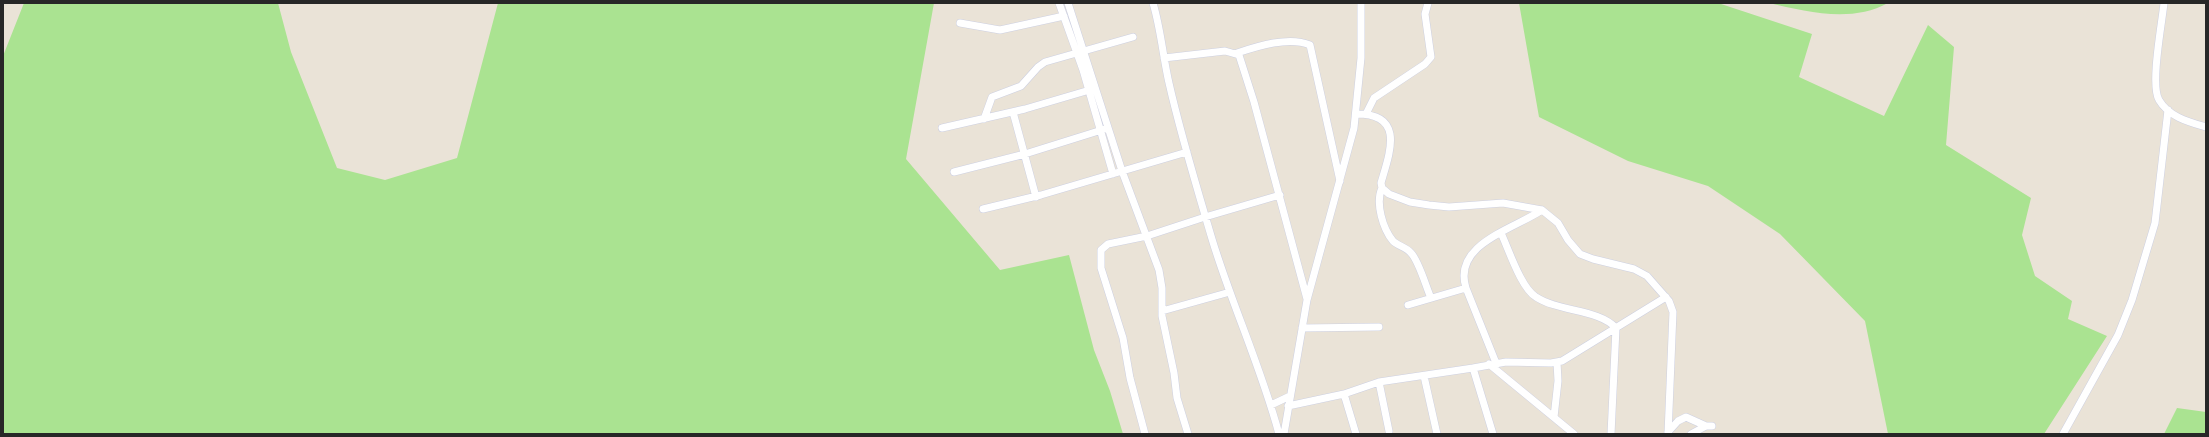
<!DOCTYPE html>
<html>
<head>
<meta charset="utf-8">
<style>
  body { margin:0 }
  #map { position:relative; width:2209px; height:437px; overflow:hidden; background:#eae3d7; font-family:"Archivo Narrow",sans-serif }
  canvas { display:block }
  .frame { position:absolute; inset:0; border:4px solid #272727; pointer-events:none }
</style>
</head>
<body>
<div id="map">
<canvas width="2209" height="437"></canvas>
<div class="frame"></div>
</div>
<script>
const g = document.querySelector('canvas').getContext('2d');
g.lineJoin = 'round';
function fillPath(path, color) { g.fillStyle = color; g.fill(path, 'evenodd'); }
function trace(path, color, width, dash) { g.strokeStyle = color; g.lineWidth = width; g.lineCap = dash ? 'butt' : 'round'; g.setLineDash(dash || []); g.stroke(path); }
fillPath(new Path2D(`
  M24,3H278L291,52L337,168L385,180L457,158L498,3H934L906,159L1000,270L1069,255L1094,350L1110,391L1123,434H3V56Z
  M1519,3H1718L1812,34L1799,77L1884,116L1928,25L1954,47L1946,145L2031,198L2022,235L2035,276L2072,301L2068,319L2107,336L2044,434H1888L1865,321L1780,234L1708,186L1628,161L1539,117Z
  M1769,3H1888C1852,23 1807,12 1769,3Z
  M2177,408L2206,412V434H2164Z`), '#aae391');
const minor = new Path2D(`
  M1059,3L1083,70L1113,174
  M1068,3L1122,171L1159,270L1162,288V316L1174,373L1177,398L1188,434
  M1153,3C1161,30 1163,57 1169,83C1181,136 1197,188 1212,239C1232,305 1261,367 1279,434
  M2164,3C2162,23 2150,85 2159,100C2169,117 2189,122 2206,127
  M960,23L1000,30L1064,16
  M1237,53C1258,46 1289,36 1310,45L1340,181
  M1164,58L1225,51L1239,55L1254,102L1307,299
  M1013,112L1036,197
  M1357,114C1405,114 1390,152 1381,183L1382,188L1389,194L1410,202L1429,205L1449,207L1503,203L1542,210L1558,223L1568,240L1580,254L1593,259L1634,269L1647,276L1669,301L1673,312L1668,434
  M1366,114L1374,98L1425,64L1431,57L1425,14L1428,3
  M984,119L992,97L1021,86L1038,67L1045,62L1133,37
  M942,128L1025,109L1093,89
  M954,172L1025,154L1105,129
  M1382,188C1375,203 1383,229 1393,241C1398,246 1406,247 1411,253C1419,261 1426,287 1431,298
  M983,209L1041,195L1187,152
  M1501,233C1509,250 1521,288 1536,297C1559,312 1599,309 1616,328L1611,434
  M1408,305L1466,288
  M1162,311L1230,292
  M1302,328L1379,327
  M1496,363L1466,288C1452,244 1514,229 1542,210
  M1489,364L1574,434
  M1473,368L1506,362L1551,363L1562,361L1666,297
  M1424,376L1437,434
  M1379,382L1389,431
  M1344,394L1356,434
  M1271,405L1290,396
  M1288,406L1344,394L1379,382L1473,368L1493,434
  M1554,417L1558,381L1557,362
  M1668,432L1678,421L1686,417L1706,426
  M1145,434L1130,378L1123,338L1101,268V250L1108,244L1147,236L1205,217L1280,195
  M1284,434L1307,300L1354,128L1361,58V3
  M1691,434L1706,426H1712
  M2063,434L2118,335L2132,300L2155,223L2168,110`);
trace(minor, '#cdd0e1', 8);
trace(minor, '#fff', 7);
</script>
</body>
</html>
